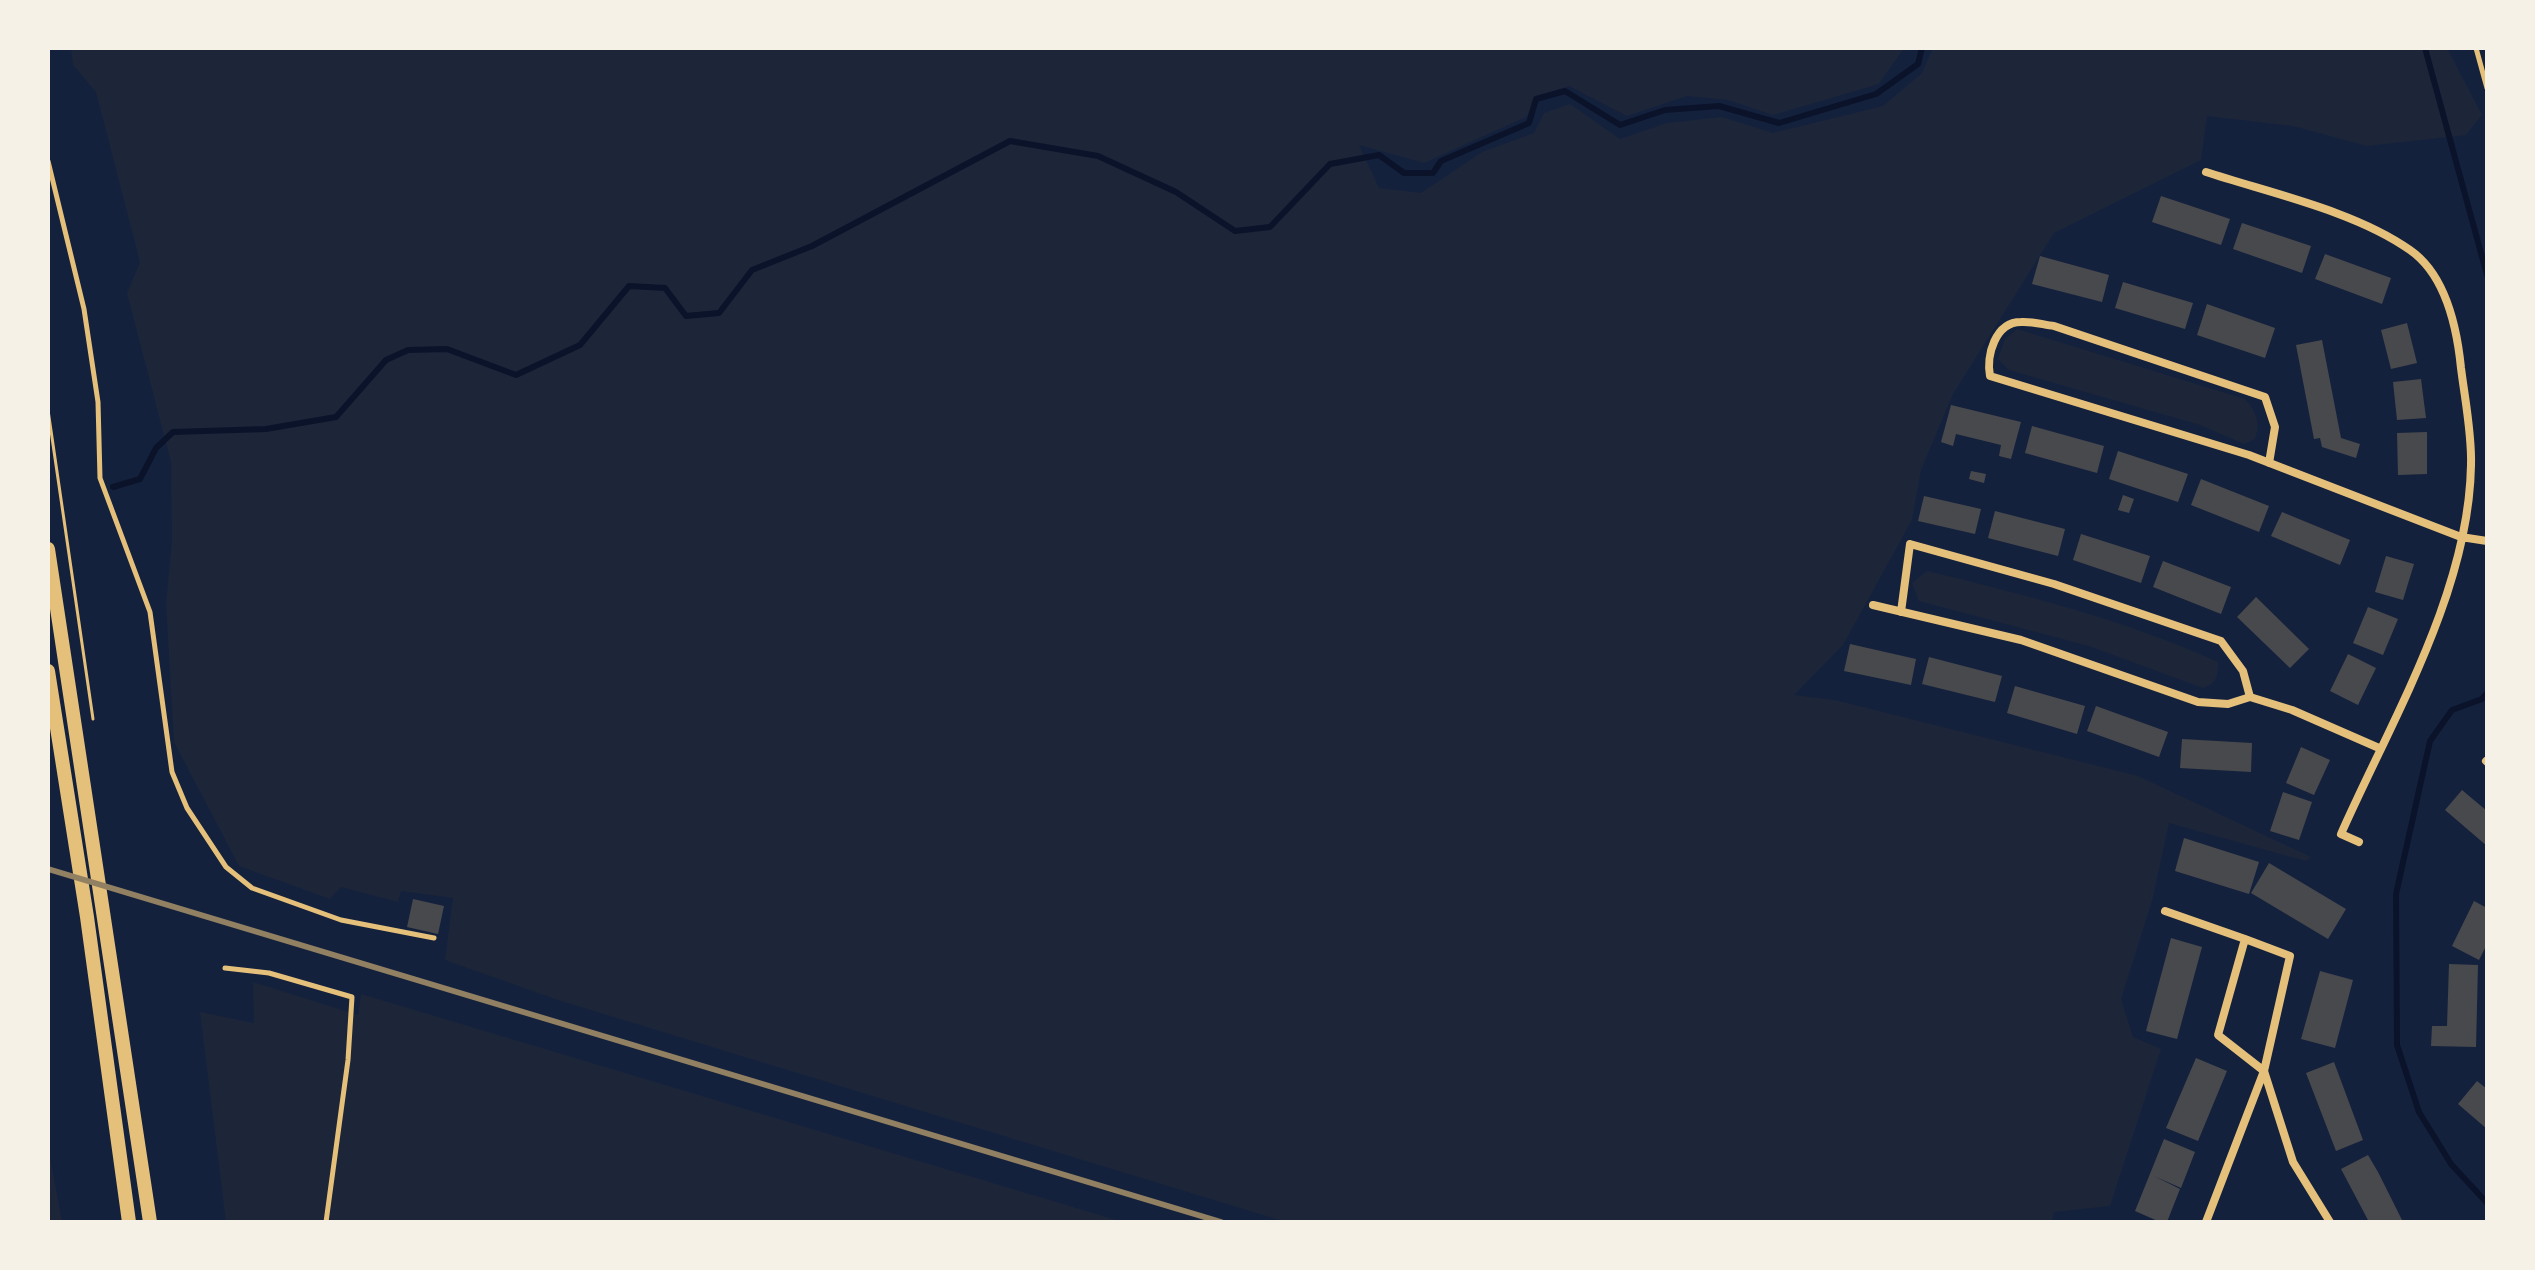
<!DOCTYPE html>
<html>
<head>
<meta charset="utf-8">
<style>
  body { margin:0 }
  #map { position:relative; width:2535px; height:1270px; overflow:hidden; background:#14213d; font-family:"Noto Sans",sans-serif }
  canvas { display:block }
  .frame { position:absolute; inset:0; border:50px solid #f6f1e7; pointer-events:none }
</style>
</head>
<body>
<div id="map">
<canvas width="2535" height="1270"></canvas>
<div class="frame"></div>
</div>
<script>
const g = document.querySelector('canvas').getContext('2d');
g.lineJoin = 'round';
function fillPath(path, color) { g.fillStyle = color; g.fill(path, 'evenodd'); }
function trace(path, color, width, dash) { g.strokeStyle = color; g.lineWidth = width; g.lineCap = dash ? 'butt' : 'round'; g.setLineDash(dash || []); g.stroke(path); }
fillPath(new Path2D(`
  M71,48H1904L1879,84L1773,115L1728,100L1687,96L1627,116L1569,86L1540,96L1526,117L1424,163L1359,145L1379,188L1421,193L1482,152L1534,133L1544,113L1570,104L1620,139L1667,123L1722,117L1773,133L1883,106L1922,73L1933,48H2447L2482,115L2466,135L2367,146L2293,126L2207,116L2201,160L2054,233L1953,394L1921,470L1912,520L1843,645L1794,695L1835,700L2138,776L2311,857L2306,861L2169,823L2152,901L2121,999L2133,1037L2161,1049L2110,1206L2054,1212L2052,1222H1286L558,1000L445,960L453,898L401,891L398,902L341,887L330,899L239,866L174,742L166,603L172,542L171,462L127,293L140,262L96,92L73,65Z
  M2017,329L2245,399C2256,411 2261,424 2255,439L2244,444L2200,425L2009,370L1998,359L2005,339Z
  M1927,571C2026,595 2125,620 2218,662C2218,677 2217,683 2203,688L2089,646L1919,601L1912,583Z
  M253,982L358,1015L361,994L1123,1222H226L200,1012L254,1023Z
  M48,1145L62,1222H48Z`), '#1d2539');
trace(new Path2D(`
  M2425,48L2487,275
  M113,487L140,479L156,448L173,432L266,429L336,417L386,360L408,350L447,349L516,375L580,345L629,286L665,288L686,316L719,313L752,270L812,246L1010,141L1098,156L1176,192L1235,231L1270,227L1330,164L1379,155L1404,173H1433L1441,161L1529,123L1536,99L1565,91L1620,125L1665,110L1719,106L1779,123L1876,94L1918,64L1922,48
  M2487,693L2482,699L2452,710L2430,741L2396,894L2397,1045L2419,1112L2451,1164L2487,1203`), '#0b132b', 6);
fillPath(new Path2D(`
  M2161,196L2230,219L2221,245L2152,222Z
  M2242,223L2311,246L2302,273L2233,249Z
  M2325,254L2391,278L2382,304L2315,279Z
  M2040,256L2109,275L2102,302L2032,284Z
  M2123,282L2193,303L2185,329L2115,308Z
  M2207,304L2275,328L2265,358L2197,335Z
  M2407,323L2417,363L2391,369L2381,330Z
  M2322,340L2341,438L2360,444L2356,458L2322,447L2320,438L2314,439L2296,345Z
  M2421,379L2426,418L2397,420L2393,382Z
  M1951,405L2021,422L2011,459L1999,456L2001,445L1956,434L1953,446L1941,442Z
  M2032,426L2104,446L2097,473L2025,453Z
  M2427,432V474L2398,475L2397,433Z
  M2118,451L2188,474L2178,502L2109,479Z
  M1971,471L1986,474L1984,483L1969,479Z
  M2201,479L2269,506L2259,532L2191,505Z
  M2123,495L2134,499L2129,513L2118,510Z
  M1924,496L1981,509L1975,534L1918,521Z
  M1995,511L2065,529L2058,556L1988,538Z
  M2282,512L2350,540L2340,565L2271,536Z
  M2081,534L2150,556L2141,583L2073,560Z
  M2386,556L2414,564L2403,600L2375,592Z
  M2163,561L2231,587L2221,614L2153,587Z
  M2256,597L2309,649L2290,668L2237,617Z
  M2368,607L2398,619L2383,655L2353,643Z
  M1850,644L1916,659L1911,685L1844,671Z
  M2348,654L2376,668L2358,705L2330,691Z
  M1929,657L2002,676L1995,702L1922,684Z
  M2015,686L2085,706L2077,734L2007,713Z
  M2096,706L2168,732L2159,757L2087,731Z
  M2182,739L2252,743L2251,772L2180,768Z
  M2301,747L2330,760L2314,795L2286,783Z
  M2462,790L2487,811V846L2445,810Z
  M2283,792L2312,802L2299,840L2270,831Z
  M2184,838L2259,862L2249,894L2175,871Z
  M2269,863L2346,909L2328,939L2251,893Z
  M413,899L444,906L438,934L407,927Z
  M2474,901L2487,908V944L2479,960L2452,946Z
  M2171,938L2202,947L2177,1039L2146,1031Z
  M2449,964L2478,965L2476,1047L2431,1046L2432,1026H2447Z
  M2320,971L2353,980L2335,1048L2301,1039Z
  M2196,1058L2227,1071L2198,1141L2166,1128Z
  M2334,1062L2363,1140L2336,1151L2306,1073Z
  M2477,1081L2487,1089V1129L2458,1104Z
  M2164,1139L2195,1152L2181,1188L2154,1176L2180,1189L2167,1222H2160L2135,1211Z
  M2368,1155L2378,1172L2403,1222H2369L2341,1169Z`), '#48494c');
trace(new Path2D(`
  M48,410L93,719`), '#e5c07b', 3);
trace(new Path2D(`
  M2476,48L2487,88
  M48,161L84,309L98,402L100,478L150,612L172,772L187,808L226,867L252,888L341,920L434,938
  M225,968L269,973L352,997L348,1060L326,1222`), '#e5c07b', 5);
trace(new Path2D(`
  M2206,172C2270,193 2355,211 2410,250C2446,275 2457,328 2461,368C2465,400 2472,434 2471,465C2469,592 2391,721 2341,834L2359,842
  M2269,463L2275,427L2265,397L2054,326C2044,325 2032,321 2021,322C1995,322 1986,356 1990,376L2249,455L2461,537L2487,541
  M1873,605L2021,640L2198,702L2228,704L2250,697L2292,710L2379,748
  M1901,612L1910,544L2054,584L2221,641L2243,671L2250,697
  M2486,761L2487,762
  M2165,911L2245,939
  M2206,1222L2264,1071L2290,956L2245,939L2218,1035L2264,1071L2293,1162L2330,1222`), '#e5c07b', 8);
trace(new Path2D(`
  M48,549L150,1222
  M48,671L87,917L129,1222`), '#e5c07b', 14);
trace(new Path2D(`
  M48,869L1221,1222`), '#918062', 6);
</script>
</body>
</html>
